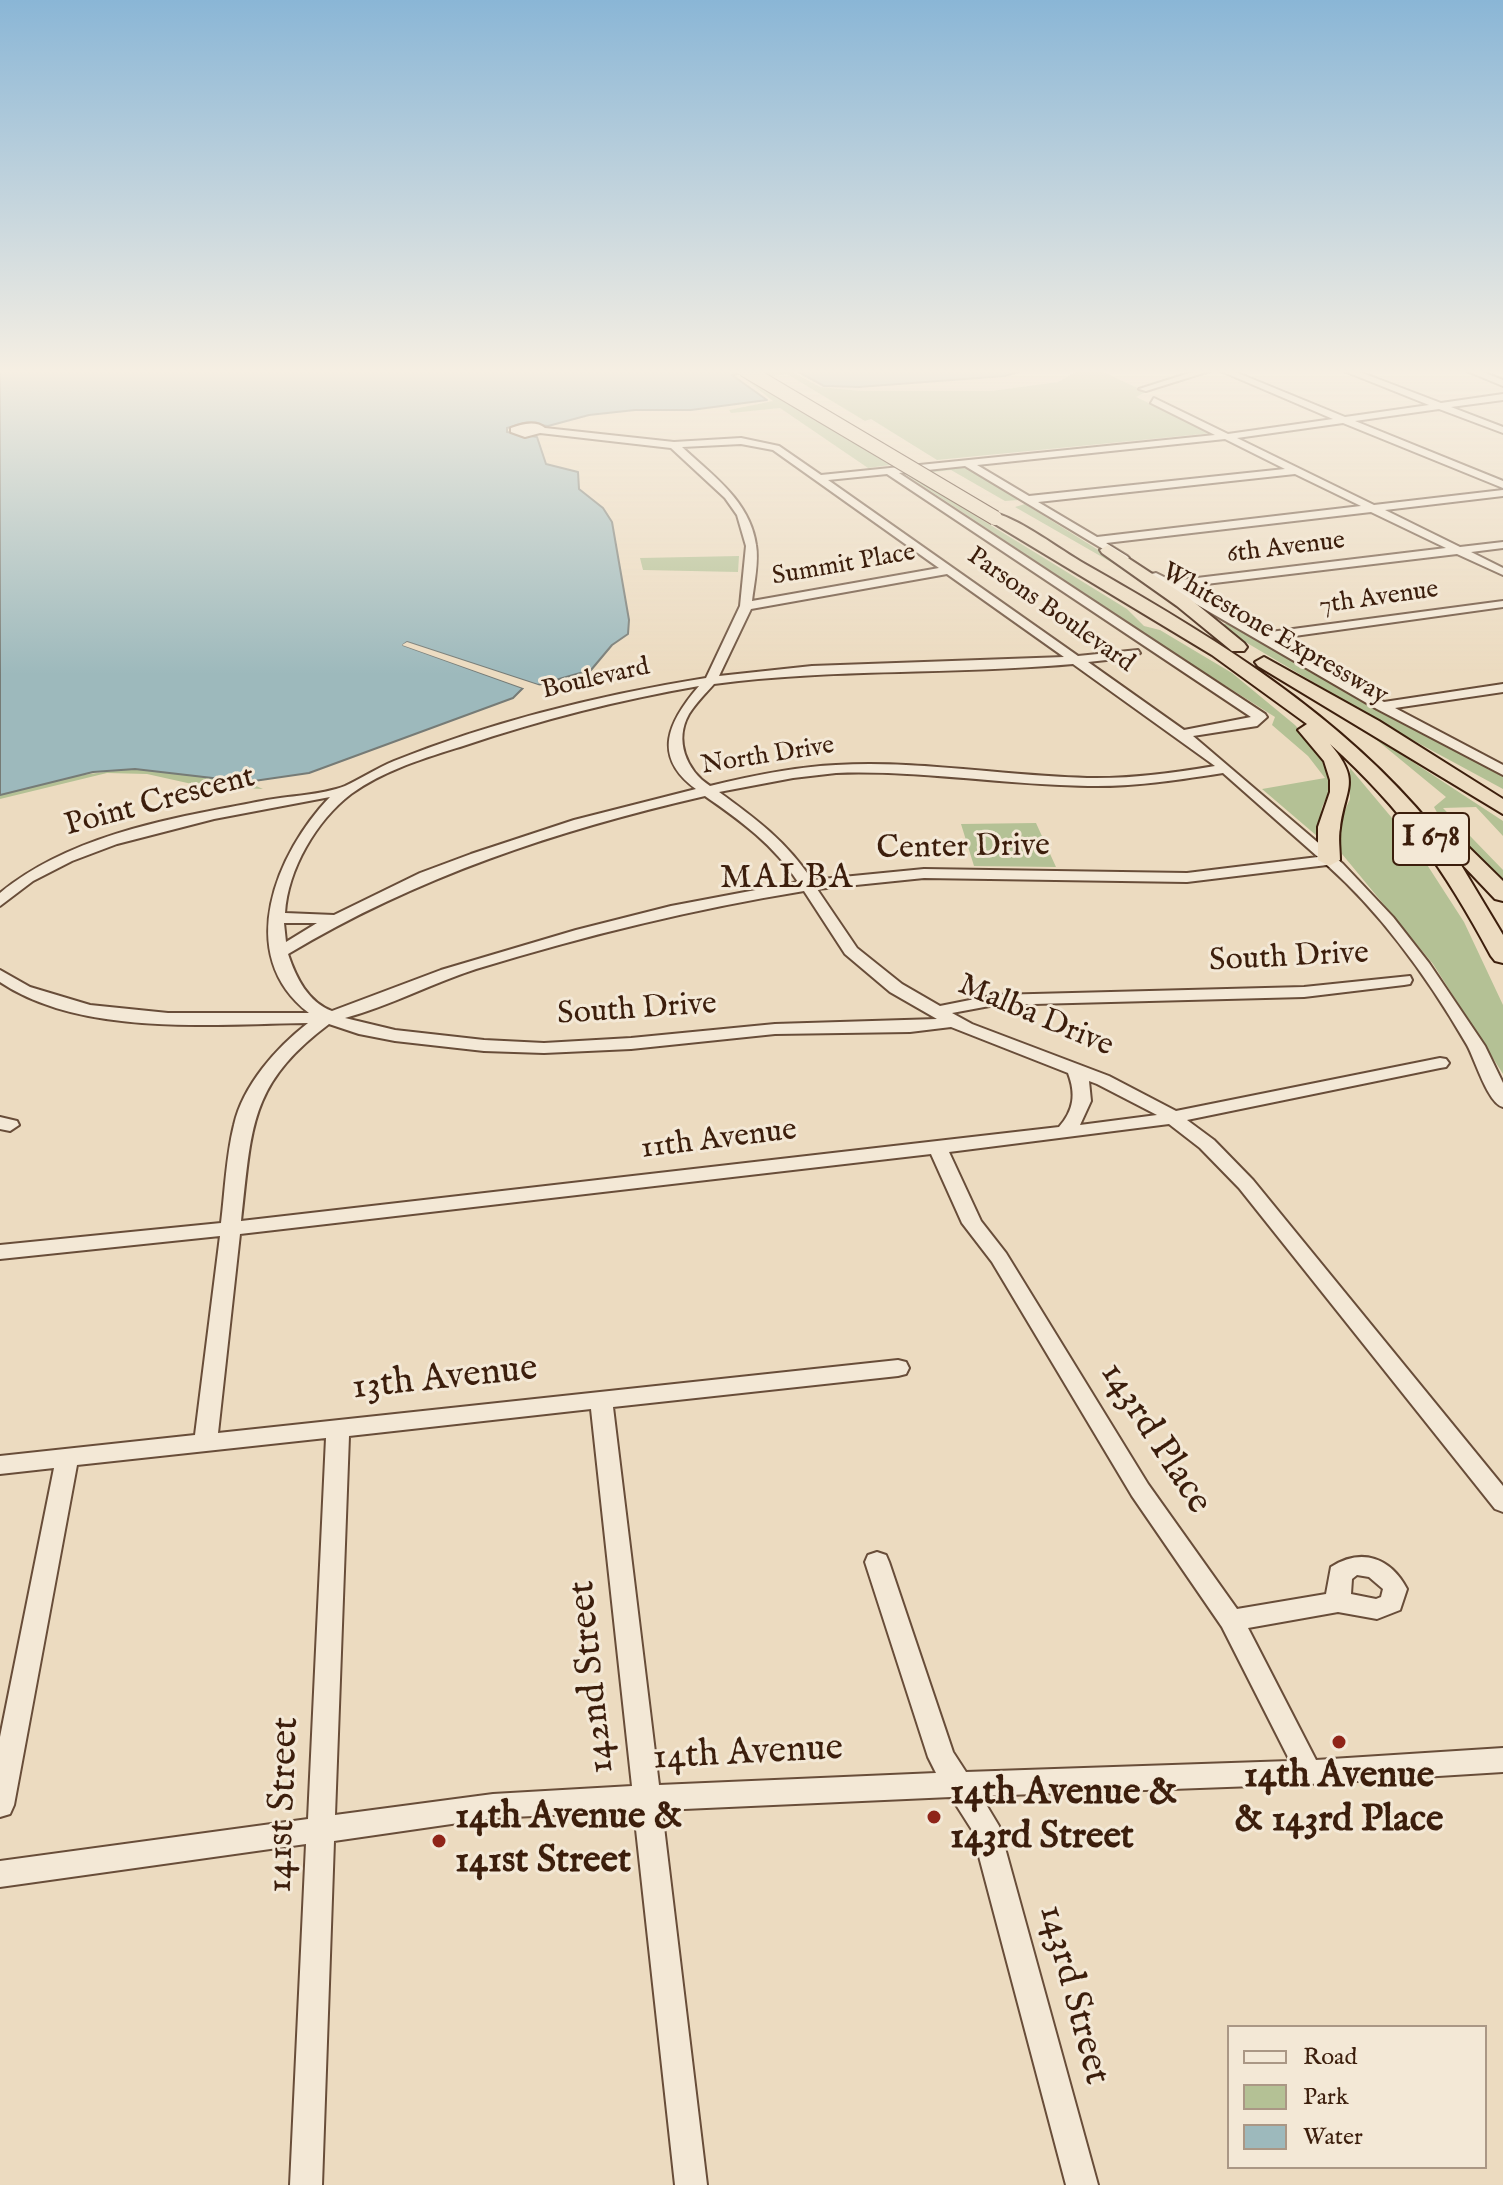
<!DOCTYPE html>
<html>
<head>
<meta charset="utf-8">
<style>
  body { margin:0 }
  #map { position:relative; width:1503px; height:2185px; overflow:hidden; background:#ecdbc0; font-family:"IM FELL English",serif }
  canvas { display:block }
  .legend { position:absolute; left:1227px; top:2025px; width:260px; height:144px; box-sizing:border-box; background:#f3e8d6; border:2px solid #aa9785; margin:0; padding:10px 14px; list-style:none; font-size:24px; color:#3c1e0c }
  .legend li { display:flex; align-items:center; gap:16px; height:40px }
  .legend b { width:40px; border:2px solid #aa9785 }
</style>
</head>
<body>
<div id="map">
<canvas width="1503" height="2185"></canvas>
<ul class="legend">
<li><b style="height:10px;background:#f3e8d6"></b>Road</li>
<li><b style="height:22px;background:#b4c195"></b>Park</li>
<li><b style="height:22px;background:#9db9bc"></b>Water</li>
</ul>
</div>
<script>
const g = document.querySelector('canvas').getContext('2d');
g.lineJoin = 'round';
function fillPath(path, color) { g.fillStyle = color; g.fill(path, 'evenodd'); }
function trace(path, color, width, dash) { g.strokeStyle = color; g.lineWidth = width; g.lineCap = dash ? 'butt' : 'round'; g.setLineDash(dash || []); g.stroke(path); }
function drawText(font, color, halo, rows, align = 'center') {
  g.font = font + ' "IM FELL English",serif'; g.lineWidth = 6; g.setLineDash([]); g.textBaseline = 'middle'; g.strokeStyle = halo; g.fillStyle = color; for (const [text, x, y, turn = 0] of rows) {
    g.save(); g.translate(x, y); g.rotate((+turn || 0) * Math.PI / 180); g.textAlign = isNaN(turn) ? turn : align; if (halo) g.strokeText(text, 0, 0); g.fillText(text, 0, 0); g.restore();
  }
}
fillPath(new Path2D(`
  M1081,369H1097L1146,392L1136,397L1213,433L937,460L871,419L865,421L787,374L749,379L890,465L868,468L780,408L731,413L729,410L773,401L740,375L783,370L791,371L820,387L862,391H991L1058,382Z
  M956,467L969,469L1019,500L1005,501L951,470L909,475L1127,609L1144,626L1160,630L1232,673L1295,725L1316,749L1329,767L1332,786L1322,807L1317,836L1262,789L1325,778L1308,756L1272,725L1275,717L1180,657L905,474Z
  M1025,504L1135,573L1137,577L1015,507Z
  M739,556L738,572L643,570L640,558Z
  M1215,624H1228L1503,777V789L1394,730Z
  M1367,732L1503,821V836L1476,807L1443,808L1503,870V888L1445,827L1434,807L1446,797Z
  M1350,768L1413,843L1464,922L1503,1005V1074L1433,964L1342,854L1337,828L1350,799Z
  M135,769L247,782L263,789L201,786L147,774L107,773L0,799V795C45,782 88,772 135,769Z
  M1036,823L1056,867L974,866L961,824Z`), '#b4c195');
const water = new Path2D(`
  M0,369H773L732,375L767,400L691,410H635L589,415L548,426L524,423L507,428V432L537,437L546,464L578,472L579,489L603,508L612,522L629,620L628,634L612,645L591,670L538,685L407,642L403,645L523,688L513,698L309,773L247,782L135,769L93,772L0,795Z
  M793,369H1028L1005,376L859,387L824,386Z`);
fillPath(water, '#9db9bc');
trace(water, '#767b76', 2);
fillPath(new Path2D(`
  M407,642L538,685L543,687L526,685L527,688H523L402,645Z`), '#ecdbc0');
const minor = new Path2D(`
  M1202,369H1228L1345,417L1429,405L1339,369H1352L1441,403L1503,394V400L1451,407L1503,427V433L1439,409L1355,421L1503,481V488L1343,423L1237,438L1374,505L1503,490V496L1385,510L1460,547L1503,542V548L1471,552L1503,568V575L1457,554L1181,587L1263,633L1503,601V607L1273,639L1384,702L1503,684V692L1395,708L1503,765V775L1377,709L1146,575L1156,573L1172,581L1446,548L1371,512L1106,543L1127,556L1129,558L1123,561L965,466L899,473L1265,714L1267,717L1257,726L1193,736L1343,864L1393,917L1429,963L1485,1046L1503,1083V1107C1488,1104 1475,1059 1467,1045C1430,981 1382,914 1327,865L1187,882L924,878L817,889L857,948L902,984L940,1006L995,995L1304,987L1410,976L1412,980L1410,984L1404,985L1304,997L995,1005L952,1013L972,1024L1109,1076L1176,1111L1440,1058L1446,1059L1449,1063L1446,1067L1440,1068L1187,1120L1214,1140L1253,1180L1503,1486V1512L1495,1509L1239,1188L1200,1148L1169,1124L949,1152L981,1221L1006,1253L1148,1484L1237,1609L1326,1594L1331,1567C1362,1547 1391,1558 1407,1589L1400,1610L1377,1619L1338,1612L1248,1628L1316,1760L1503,1748V1772L1309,1784L981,1796L999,1826L1098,2185H1066L972,1830L951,1797L662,1810L707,2185H675L634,1811L493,1818L334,1841L322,2185H290L306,1844L0,1887V1861L308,1819L326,1438L77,1465L14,1805L10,1814L0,1817V1737L54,1468L0,1474V1456L195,1435L220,1236L0,1259V1245L221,1223C225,1191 226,1157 234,1125C243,1085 277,1047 308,1023C214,1024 82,1037 0,982V970L30,987L90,1005L168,1013H309C233,955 277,852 330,797L214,819L117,844L72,861L33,881L0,906V893C72,834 173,818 262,801C286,796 323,795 345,786C362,778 377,768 394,761C494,721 600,695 706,678L740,606L746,546L737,515L725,498L671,448L540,433L525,437L511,432V428C521,424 536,420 545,428L674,442L741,438L779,446L821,475L1215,435L1151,403L1154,398L1228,434L1333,419L1216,369L1146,391L1139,389ZM1225,439L1285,469L1029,496L977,465ZM741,444L773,450L939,568L752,601C754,584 759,562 756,545C750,501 712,475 682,447ZM887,474L1251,717L1184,730L1088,662L1134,657L1140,653L1138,650L1078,656L828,480ZM1295,474L1361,506L1097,537L1038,502ZM947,574L1064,657L812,666L719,676L751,609ZM1073,664L1215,766C1172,773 1130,779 1087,778C1003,776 920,760 836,765C793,767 751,776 710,786C686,770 674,740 689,714C696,703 706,693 714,684C834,668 954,675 1073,664ZM699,686C669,721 651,756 696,789L574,820L471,854L420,873L334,915L285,913C288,869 316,821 351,794C384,770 425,758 463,746C540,720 618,700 699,686ZM836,773C921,770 1004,785 1088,786C1133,787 1178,780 1223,773L1318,857L1187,873L924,869L812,880C787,842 755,818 719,792L793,778ZM705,796C741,821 774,845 798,882L671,906L576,930L441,970L332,1011C308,1002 296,978 288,954C418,876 558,830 705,796ZM804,891L845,954L890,992L937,1019L775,1024L631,1038L544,1043L484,1040L395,1030L345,1018C390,1006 432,983 476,969C584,936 692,909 804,891ZM284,923H317L286,942ZM329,1024L359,1034L395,1041L484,1051L544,1053L631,1049L775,1034L910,1032L951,1027L1068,1073C1076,1094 1074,1110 1059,1127L241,1221C252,1128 248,1085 329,1024ZM1089,1081L1097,1084L1157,1115L1080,1125L1091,1101ZM931,1154L962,1223L992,1262L1132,1496L1222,1627L1290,1761L966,1772L953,1752L889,1562L886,1555L877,1552L868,1555L865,1562L928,1757L936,1773L659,1785L613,1407L898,1376L906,1374L909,1368L906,1362L898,1360L218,1433L240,1234ZM591,1409L632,1786L493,1794L335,1815L349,1436ZM1357,1575L1369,1577L1383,1589L1381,1597L1376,1599L1351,1594L1352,1579Z
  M1462,369H1475L1503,380V386Z
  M0,1117L17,1121L19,1125L10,1131L0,1129Z`);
const highway = new Path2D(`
  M995,513C1023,521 1059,549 1085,564C1212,636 1339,713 1433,827H1448L1503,881V901L1495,899L1458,860L1503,935V963L1495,961L1491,956C1445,870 1403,810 1330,744C1362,782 1345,787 1340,828C1338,838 1340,850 1340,860L1329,866L1318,860V827L1330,792V780L1324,761L1298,730L1307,724L1212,655L990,521L987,518Z
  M1108,545L1189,598L1244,643L1247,647L1244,651H1232L1177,606L1102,553L1100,550Z
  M1264,657L1379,721L1503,799V814L1258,666L1255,662Z`);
trace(minor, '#684d39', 4);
trace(highway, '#3c1e0c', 4);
fillPath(minor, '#f3e8d6');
fillPath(highway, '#ecdbc0');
const highwayBridge = new Path2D(`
  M744,369L995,518`);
trace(highwayBridge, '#3c1e0c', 16, []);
trace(highwayBridge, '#ecdbc0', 14);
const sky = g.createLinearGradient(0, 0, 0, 675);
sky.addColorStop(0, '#8ab6d6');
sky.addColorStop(0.55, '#f6efe3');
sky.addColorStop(1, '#f6efe300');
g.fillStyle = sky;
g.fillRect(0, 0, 1503, 675);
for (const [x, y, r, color] of [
  [1339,1742,8,"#8f2418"],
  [934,1817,8,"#8f2418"],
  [439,1841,8,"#8f2418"]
]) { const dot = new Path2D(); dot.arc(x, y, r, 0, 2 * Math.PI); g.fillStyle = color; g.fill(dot); trace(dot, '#f3e8d6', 3); }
drawText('26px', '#3c1e0c', '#f3e8d6', [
  ["6th Avenue",1286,549,-7],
  ["Summit Place",844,566,-10],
  ["7th Avenue",1379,599,-8],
  ["Parsons Boulevard",1050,611,35],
  ["Whitestone Expressway",1274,635,30],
  ["Boulevard",596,680,-13],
  ["North Drive",768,757,-9]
]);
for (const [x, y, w] of [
  [1431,839,76]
]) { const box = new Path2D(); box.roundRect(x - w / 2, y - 26, w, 52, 6); g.fillStyle = '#f3e8d6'; g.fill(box); trace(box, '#3c1e0c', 2); }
drawText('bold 30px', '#3c1e0c', null, [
  ["I 678",1431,839]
]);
drawText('32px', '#3c1e0c', '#f3e8d6', [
  ["Point Crescent",160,803,-15],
  ["Center Drive",963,849,-1],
  ["South Drive",1289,959,-3],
  ["South Drive",637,1011,-4],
  ["Malba Drive",1035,1017,23],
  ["11th Avenue",719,1141,-7]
]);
g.letterSpacing = '2px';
drawText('34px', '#3c1e0c', '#f3e8d6', [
  ["MALBA",787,880]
]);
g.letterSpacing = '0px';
drawText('38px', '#3c1e0c', '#f3e8d6', [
  ["13th Avenue",445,1380,-6],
  ["143rd Place",1154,1439,57],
  ["142nd Street",594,1677,-96],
  ["14th Avenue",748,1755,-3],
  ["141st Street",285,1805,-88],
  ["143rd Street",1072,1995,75]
]);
drawText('bold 38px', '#3c1e0c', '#f3e8d6', [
  ["14th Avenue",1339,1778,"center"],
  ["& 143rd Place",1339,1822,"center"],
  ["14th Avenue &",950,1795],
  ["143rd Street",950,1839],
  ["14th Avenue &",455,1819],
  ["141st Street",455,1863]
], 'left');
</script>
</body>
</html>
